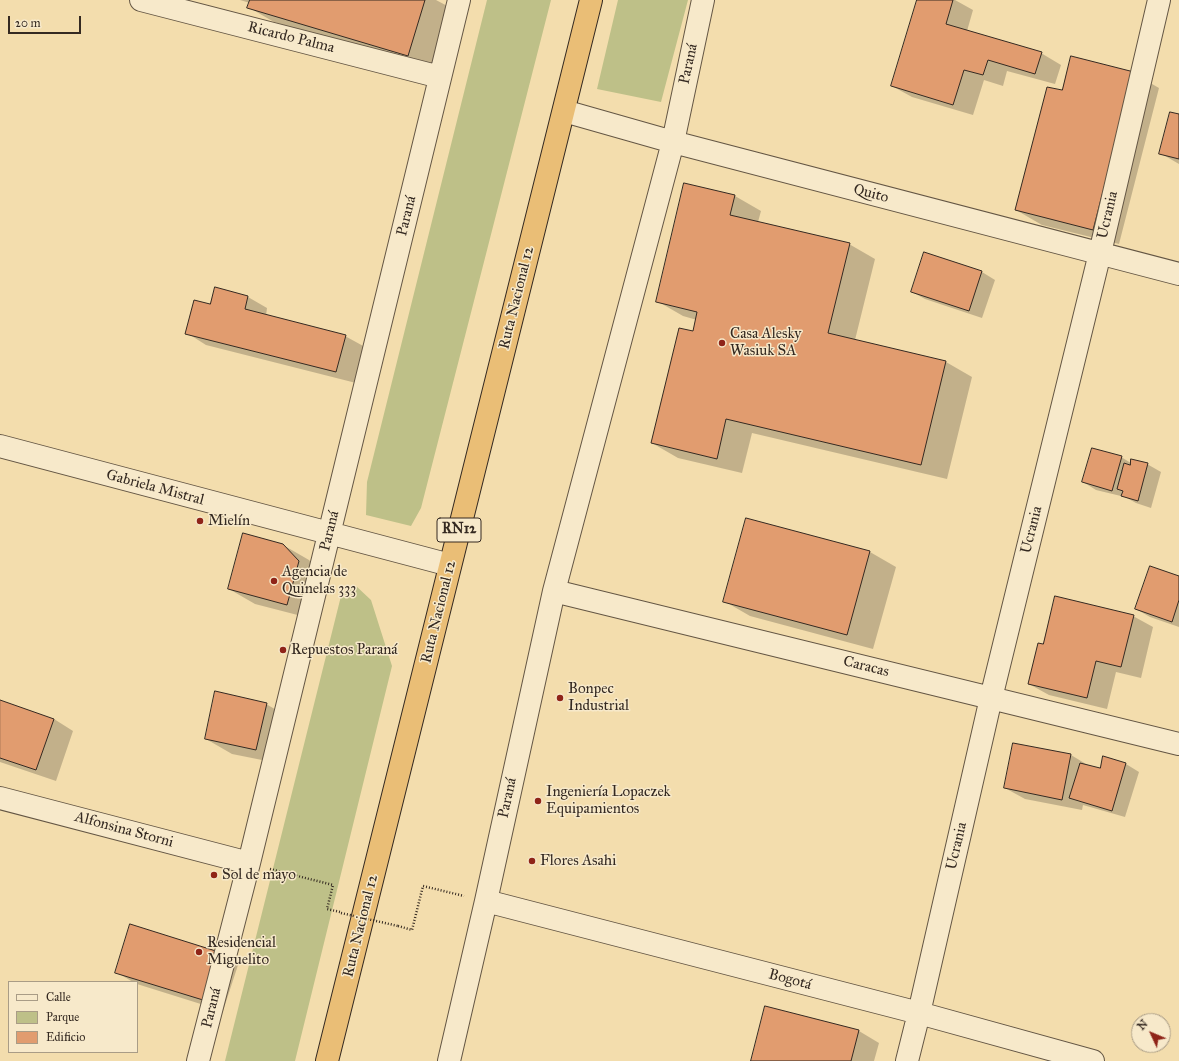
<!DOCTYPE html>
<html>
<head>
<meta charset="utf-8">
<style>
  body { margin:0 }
  #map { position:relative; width:1179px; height:1061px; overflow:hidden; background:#f3ddad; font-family:"IM FELL Great Primer",serif }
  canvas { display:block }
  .legend { position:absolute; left:8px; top:981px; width:130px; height:72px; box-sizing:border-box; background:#f7e9ca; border:1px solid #a99c86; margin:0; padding:5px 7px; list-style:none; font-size:12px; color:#342921 }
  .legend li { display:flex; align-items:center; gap:8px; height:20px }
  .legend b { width:20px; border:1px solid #a99c86 }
  .north { position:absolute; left:1131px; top:1013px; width:40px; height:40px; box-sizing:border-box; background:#f7e9ca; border:1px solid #a99c86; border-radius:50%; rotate:314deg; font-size:11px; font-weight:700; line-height:16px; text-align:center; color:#342921 }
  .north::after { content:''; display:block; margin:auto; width:14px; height:18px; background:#8f2418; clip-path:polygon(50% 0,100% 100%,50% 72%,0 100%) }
  .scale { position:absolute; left:8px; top:16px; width:73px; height:18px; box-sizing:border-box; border:2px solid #342921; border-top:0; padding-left:5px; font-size:12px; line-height:14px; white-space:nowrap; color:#342921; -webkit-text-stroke:3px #f7e9ca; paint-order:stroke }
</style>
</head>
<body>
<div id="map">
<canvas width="1179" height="1061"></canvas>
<ul class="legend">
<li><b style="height:5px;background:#f7e9ca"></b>Calle</li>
<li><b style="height:11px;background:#bec088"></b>Parque</li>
<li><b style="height:11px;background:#e19c6f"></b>Edificio</li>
</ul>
<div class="north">N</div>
<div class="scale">20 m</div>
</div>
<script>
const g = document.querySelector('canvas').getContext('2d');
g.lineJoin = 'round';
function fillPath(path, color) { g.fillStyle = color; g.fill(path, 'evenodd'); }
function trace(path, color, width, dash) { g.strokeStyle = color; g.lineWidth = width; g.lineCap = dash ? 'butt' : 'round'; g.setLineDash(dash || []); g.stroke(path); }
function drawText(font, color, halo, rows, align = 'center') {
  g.font = font + ' "IM FELL Great Primer",serif'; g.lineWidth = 3; g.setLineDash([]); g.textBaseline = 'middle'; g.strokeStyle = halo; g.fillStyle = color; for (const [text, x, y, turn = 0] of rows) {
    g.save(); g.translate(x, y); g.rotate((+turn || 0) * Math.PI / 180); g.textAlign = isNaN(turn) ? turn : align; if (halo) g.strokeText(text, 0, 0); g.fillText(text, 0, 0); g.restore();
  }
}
fillPath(new Path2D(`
  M487,0H551L421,508L411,526L366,515L367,482Z
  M618,0H688L661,102L597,89Z
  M356,586L371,600L392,666L295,1061H225L342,592Z`), '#bec088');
fillPath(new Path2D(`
  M240,0H436L453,9L434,70L274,22L248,7L250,3Z
  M918,0H955L973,10L967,31L1041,53L1061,65L1055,84L1007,71L1003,86L984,80L973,115L912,97L892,86Z
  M1133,73L1159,88L1119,244L1042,225L1016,210L1063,92Z
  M1179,115V164L1160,153Z
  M685,184L735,196L761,211L758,222L849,244L875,259L855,340L946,362L972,377L947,479L752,433L742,473L678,458L652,443L694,332L697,320L683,316L657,301Z
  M925,254L982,272L995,280L982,318L925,299L912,292Z
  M248,297L267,308L266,316L345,336L365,347L356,383L206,345L187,333L211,305Z
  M1121,457L1131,463L1147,464L1161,472L1151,508L1136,503L1125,497L1096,490L1083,482Z
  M283,545L309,560L324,577L313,619L255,604L229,589Z
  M870,552L896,567L873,649L750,616L724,601Z
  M1179,577V627L1150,617L1136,609Z
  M1133,616L1153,627L1141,678L1116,672L1107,709L1049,695L1029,684L1044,646Z
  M0,701L54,719L73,731L56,781L0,762Z
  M266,704L292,719L282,764L232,754L206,739Z
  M1014,744L1071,755L1091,767L1100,770L1104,757L1126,764L1139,772L1125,817L1083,805L1082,810L1025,799L1005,788Z
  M218,953L238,965L223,1011L137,984V982H133L116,972Z
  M766,1008L859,1031L879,1043L874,1061H752Z`), '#0003');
const building = new Path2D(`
  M250,0H425L408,56L247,8Z
  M917,0H953L946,24L1042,52L1035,74L988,60L983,75L964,70L953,105L891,86Z
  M1071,56L1134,72L1093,230L1015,210L1047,87L1062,90Z
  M1170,112L1179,114V159L1159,154Z
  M684,183L735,195L730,215L850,243L828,333L946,361L921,465L726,419L717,459L651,443L679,328L693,331L697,312L656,302Z
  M924,252L982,271L969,311L911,292Z
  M215,287L248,296L245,309L346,335L336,372L185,334L194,300L210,304Z
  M1092,448L1122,456L1112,491L1082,482Z
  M1131,459L1148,463L1138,501L1121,496L1123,491L1117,489L1124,463L1130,465Z
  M746,518L870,551L847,635L723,602Z
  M243,533L283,544L299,561L287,605L228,589Z
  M1150,566L1179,576V600L1172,622L1135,609Z
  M1055,596L1134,615L1121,667L1096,661L1087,698L1028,684L1038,643L1043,644Z
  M215,691L267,703L256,750L205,739Z
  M0,700L54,719L36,770L0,758Z
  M1013,743L1071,754L1062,800L1004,788Z
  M1103,756L1126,763L1112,811L1069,798L1080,763L1100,768Z
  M130,924L219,952L203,1000L115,973Z
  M765,1006L859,1030L851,1061H751Z`);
fillPath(building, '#e19c6f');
trace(building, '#342921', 1);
const minor = new Path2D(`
  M141,0L440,77
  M564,111L673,142L1179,274
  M0,446L450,565
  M554,591L1179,744
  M0,798L249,863
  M486,901L919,1013L1093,1061
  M198,1061L249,863L459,0
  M449,1061L486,901L554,591L673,142L703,0
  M907,1061L919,1013L991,698L1100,253L1159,0`);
const highway = new Path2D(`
  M327,1061L591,0`);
trace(minor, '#645644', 24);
trace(highway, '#342921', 24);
trace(new Path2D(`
  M270,869L333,885L327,909L340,912
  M398,926L412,930L423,886L464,896`), '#342921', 2.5, [1, 2]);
trace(minor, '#f7e9ca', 22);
trace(highway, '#eabe76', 22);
trace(new Path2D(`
  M341,913L398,926`), '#342921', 2.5, [1, 2]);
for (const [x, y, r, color] of [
  [722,343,4,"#8f2418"],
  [200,521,4,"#8f2418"],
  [274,581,4,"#8f2418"],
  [283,650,4,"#8f2418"],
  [560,698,4,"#8f2418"],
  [538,801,4,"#8f2418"],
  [532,861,4,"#8f2418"],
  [214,875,4,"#8f2418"],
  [199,952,4,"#8f2418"]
]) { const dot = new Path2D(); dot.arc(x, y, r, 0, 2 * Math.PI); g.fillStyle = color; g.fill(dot); trace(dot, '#f7e9ca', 1.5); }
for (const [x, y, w] of [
  [459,530,44]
]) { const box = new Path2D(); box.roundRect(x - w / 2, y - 12, w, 24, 3); g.fillStyle = '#f7e9ca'; g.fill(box); trace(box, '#342921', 1); }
drawText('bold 14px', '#342921', null, [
  ["RN12",459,530]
]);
drawText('15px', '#342921', '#f7e9ca', [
  ["Ricardo Palma",291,38,14],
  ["Paraná",689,64,-78],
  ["Quito",871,194,15],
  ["Ucrania",1108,215,-77],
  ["Paraná",407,216,-76],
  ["Ruta Nacional 12",517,298,-76],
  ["Gabriela Mistral",155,488,15],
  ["Ucrania",1032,530,-76],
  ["Paraná",330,531,-76],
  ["Ruta Nacional 12",439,612,-76],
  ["Caracas",866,667,14],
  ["Paraná",508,798,-78],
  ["Alfonsina Storni",124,830,15],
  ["Ucrania",957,846,-77],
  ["Ruta Nacional 12",361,926,-76],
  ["Bogotá",790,980,15],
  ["Paraná",212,1008,-76]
]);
drawText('15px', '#342921', '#f7e9ca', [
  ["Casa Alesky",730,334],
  ["Wasiuk SA",730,351],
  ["Mielín",208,521],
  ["Agencia de",282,572],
  ["Quinelas 333",282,589],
  ["Repuestos Paraná",291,650],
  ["Bonpec",568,689],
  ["Industrial",568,706],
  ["Ingeniería Lopaczek",546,792],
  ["Equipamientos",546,809],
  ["Flores Asahi",540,861],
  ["Sol de mayo",222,875],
  ["Residencial",207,943],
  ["Miguelito",207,960]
], 'left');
</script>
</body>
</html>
